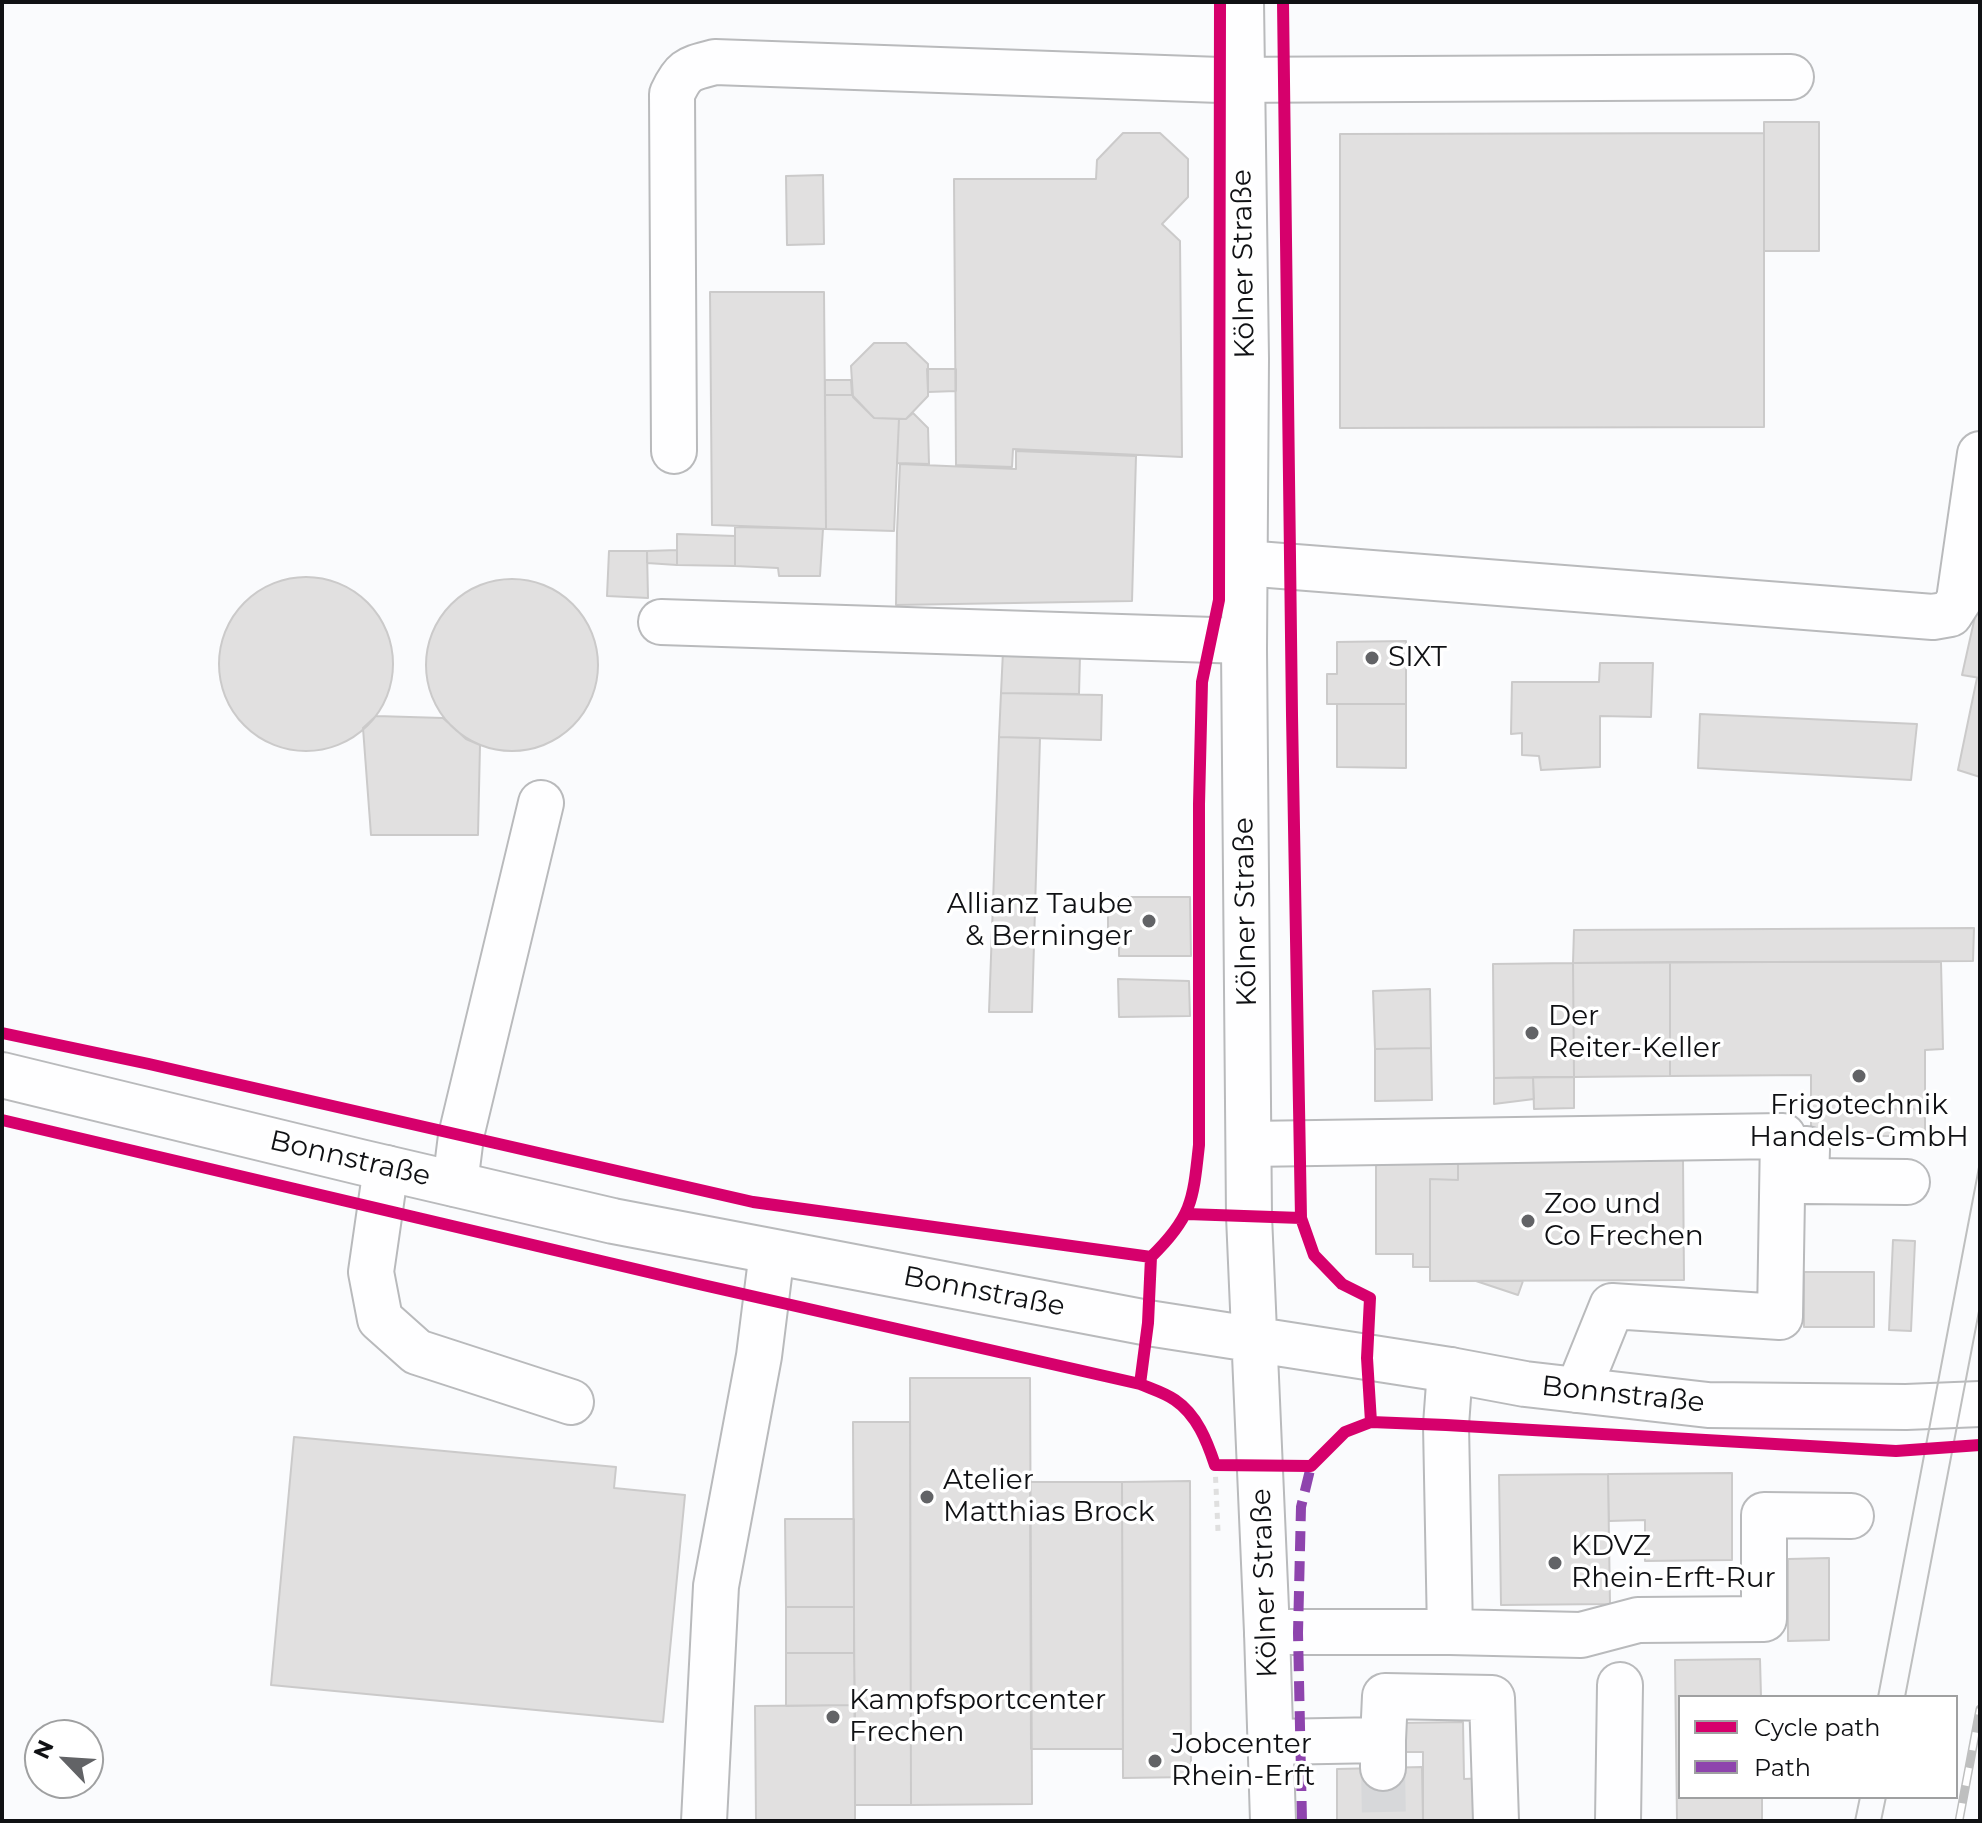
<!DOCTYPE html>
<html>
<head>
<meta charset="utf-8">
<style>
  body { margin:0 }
  #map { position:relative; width:1982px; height:1823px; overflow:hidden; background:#fafbfd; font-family:Montserrat,sans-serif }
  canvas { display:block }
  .frame { position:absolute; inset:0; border:4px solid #101114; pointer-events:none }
  .legend { position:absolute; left:1678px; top:1695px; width:280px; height:104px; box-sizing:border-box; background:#fff; border:2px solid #9fa0a1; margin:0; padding:10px 14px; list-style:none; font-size:24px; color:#101114 }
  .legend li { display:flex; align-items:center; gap:16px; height:40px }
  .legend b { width:40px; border:2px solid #9fa0a1 }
  .north { position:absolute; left:24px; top:1719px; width:80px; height:80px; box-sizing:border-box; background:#fff; border:2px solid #9fa0a1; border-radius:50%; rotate:295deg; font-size:22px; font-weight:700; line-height:32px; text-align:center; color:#101114 }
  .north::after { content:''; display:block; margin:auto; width:28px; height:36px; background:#626366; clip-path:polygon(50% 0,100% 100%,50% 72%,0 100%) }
</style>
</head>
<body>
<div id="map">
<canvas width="1982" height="1823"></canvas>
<div class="frame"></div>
<ul class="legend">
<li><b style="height:10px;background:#d6006c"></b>Cycle path</li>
<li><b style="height:10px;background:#8e44ad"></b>Path</li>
</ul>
<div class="north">N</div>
</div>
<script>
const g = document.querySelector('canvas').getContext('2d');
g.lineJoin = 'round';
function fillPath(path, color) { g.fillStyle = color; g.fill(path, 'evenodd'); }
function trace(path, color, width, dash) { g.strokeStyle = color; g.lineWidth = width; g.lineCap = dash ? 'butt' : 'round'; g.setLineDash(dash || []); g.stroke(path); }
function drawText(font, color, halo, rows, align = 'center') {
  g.font = font + ' Montserrat,sans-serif'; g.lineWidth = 7; g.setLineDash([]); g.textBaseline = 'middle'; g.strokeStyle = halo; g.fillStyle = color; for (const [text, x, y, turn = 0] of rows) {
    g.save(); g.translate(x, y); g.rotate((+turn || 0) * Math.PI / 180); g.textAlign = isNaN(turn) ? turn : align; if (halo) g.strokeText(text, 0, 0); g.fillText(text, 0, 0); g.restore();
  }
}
const building = new Path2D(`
  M1764,122H1819V251H1764Z
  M1123,133H1160L1188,159V197L1162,224L1180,241L1182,457L1013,449L1012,467L956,465L954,179H1096L1097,160Z
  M1764,133V427L1340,428V134Z
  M823,175L824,244L787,245L786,176Z
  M710,292H824L826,529L712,525Z
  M874,343H906L928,364V396L906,419L874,418L853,397L851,366Z
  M927,369H956V391L928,392Z
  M825,380H851L852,395H825Z
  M825,395H852L874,418L899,419L894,531L826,529Z
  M913,413L928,428L929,464L897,463L899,419H906Z
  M1016,451L1136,456L1132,601L896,605L897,532L900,464L1016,469Z
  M735,527L823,529L820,576H779L778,568L735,566Z
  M677,534L735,536V566L677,565Z
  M677,550V565L647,563V551Z
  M609,551H647L648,598L607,596Z
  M219 664a87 87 0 1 1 174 0a87 87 0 1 1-174 0Z
  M426 665a86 86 0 1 1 172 0a86 86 0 1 1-172 0Z
  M1980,594V678L1962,675Z
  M1406,641V704H1327V674H1337V642Z
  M1003,651L1080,656L1079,694L1001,693Z
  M1600,663H1653L1651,717L1600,716V767L1541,770L1539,756L1522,755V733L1511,734L1512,682H1599Z
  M1977,678H1980V777L1958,770Z
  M1001,693L1102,695L1101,740L999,737Z
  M1337,704H1406V768L1337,767Z
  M1700,714L1917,724L1911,780L1698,768Z
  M376,716L443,718L466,739L480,745L478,835H371L363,728Z
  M999,737L1040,738L1032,1012H989Z
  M1119,897H1190L1191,956H1119V934H1108V908H1119Z
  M1974,928L1973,961L1573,963L1574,930Z
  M1670,962V1076L1574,1077L1573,963Z
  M1670,962H1941L1943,1049L1925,1050V1109L1811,1110V1075L1670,1076Z
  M1573,963L1574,1077L1494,1078L1493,964Z
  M1118,979L1189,981L1190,1016L1119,1017Z
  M1430,989L1431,1048L1375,1049L1373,991Z
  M1431,1048L1432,1100L1375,1101V1049Z
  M1533,1077H1574V1108L1534,1109Z
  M1533,1077L1534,1099L1494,1104V1078Z
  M1925,1109V1136H1811V1110Z
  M1683,1160L1684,1280L1430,1281V1179L1458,1180V1161Z
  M1376,1161H1458V1180L1430,1179V1267H1413V1254H1376Z
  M1893,1240L1915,1241L1911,1331L1889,1330Z
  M1804,1272H1874V1327H1804Z
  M1476,1281H1523L1518,1295Z
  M910,1378H1030L1032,1804L911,1805Z
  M853,1422H910L911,1805H855Z
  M294,1437L616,1467L614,1488L685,1495L663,1722L271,1685Z
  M1732,1473V1560L1645,1561V1520L1609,1521L1608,1474Z
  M1608,1474L1610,1604L1501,1605L1499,1475Z
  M1190,1481L1191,1777L1123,1778L1122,1482Z
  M1030,1482H1122L1123,1749H1031Z
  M785,1519H854V1607H786Z
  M1829,1558V1640L1788,1641V1559Z
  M786,1607H854V1653H786Z
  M786,1653H854L855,1705L786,1706Z
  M1760,1659L1761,1697H1680V1797H1762V1821H1677L1675,1660Z
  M855,1705V1821H756L755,1706Z
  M1463,1722L1464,1779L1485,1778V1821H1423V1752H1399V1723Z
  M1422,1767L1423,1821H1337V1769Z`);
fillPath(building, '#e1e0e0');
trace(building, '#cbcaca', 2);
trace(new Path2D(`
  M1383,1768L1384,1821`), '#d7d8da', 44, [44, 22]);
const minor = new Path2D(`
  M674,451L672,94C684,68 689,69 715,62L1220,80L1791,77
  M1244,563L1933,617L1950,614L1959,600L1980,454
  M661,622L1244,641
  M1249,1144L1783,1136L1780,1317L1612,1306L1578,1390
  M1786,1149H1807L1806,1181L1907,1182
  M386,1168L371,1272L380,1319L417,1352L571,1402
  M455,1184L461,1136L541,803
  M1267,1632H1450L1446,1425L1450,1370
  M1450,1632L1581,1635L1638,1620L1764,1619V1515L1851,1516
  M1383,1740L1385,1696L1492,1698L1496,1821
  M1271,1742L1383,1740V1768
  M704,1821L716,1586L759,1356L772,1252
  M1618,1821L1620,1685`);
const major = new Path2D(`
  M1241,2L1246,359L1244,649L1249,1216L1267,1632L1273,1821
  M2,1075L360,1162L613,1221L1148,1323L1450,1370L1525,1384L1708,1405L1906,1407L1980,1404`);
trace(minor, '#b9babc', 48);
trace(major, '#b9babc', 48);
trace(new Path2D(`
  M1215,1465L1218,1531`), '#dfdfdf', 5, [6, 6]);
trace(minor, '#fefeff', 44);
trace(major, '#fefeff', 44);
trace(new Path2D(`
  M1878,1697L1980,1162
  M1905,1697L1980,1306
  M1855,1821L1860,1797
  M1881,1821L1886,1797`), '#bebfbf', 2);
const rail = new Path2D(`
  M1959,1821L1980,1709`);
trace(rail, '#bebfbf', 9);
trace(rail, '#fff', 6, [18]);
trace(new Path2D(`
  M1302,1821L1298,1633L1301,1507L1311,1466`), '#8e44ad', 10, [20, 10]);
trace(new Path2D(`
  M1220,2L1219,600L1202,682L1199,804V1145C1193,1201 1192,1217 1151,1257L1148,1323L1140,1384C1152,1389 1165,1393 1175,1400C1197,1415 1207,1441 1215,1465L1311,1466L1345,1432L1371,1422L1446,1425L1896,1451L1980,1445
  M1283,2L1292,715L1301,1218L1314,1255L1342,1284L1370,1298L1367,1358L1371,1422
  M2,1033L149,1064L753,1202L1151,1257
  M2,1120L703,1285L1140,1384
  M1187,1214L1301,1218`), '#d6006c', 12);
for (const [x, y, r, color] of [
  [1372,658,8,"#626366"],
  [1149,921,8,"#626366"],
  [1532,1033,8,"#626366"],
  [1859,1076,8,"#626366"],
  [1528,1221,8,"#626366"],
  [927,1497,8,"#626366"],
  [1555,1563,8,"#626366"],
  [833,1717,8,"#626366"],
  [1155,1761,8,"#626366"]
]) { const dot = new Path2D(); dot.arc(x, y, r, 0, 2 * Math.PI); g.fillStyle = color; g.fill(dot); trace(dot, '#fff', 3); }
drawText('28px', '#101114', '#fff', [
  ["Kölner Straße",1244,264,-91],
  ["Kölner Straße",1246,912,-91],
  ["Bonnstraße",350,1159,13],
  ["Bonnstraße",984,1292,11],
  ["Bonnstraße",1623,1395,6],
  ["Kölner Straße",1265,1583,-92]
]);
drawText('28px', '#101114', '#fff', [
  ["SIXT",1388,658],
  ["Allianz Taube",1133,905,"right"],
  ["& Berninger",1133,937,"right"],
  ["Der",1548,1017],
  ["Reiter-Keller",1548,1049],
  ["Frigotechnik",1859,1106,"center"],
  ["Handels-GmbH",1859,1138,"center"],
  ["Zoo und",1544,1205],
  ["Co Frechen",1544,1237],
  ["Atelier",943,1481],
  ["Matthias Brock",943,1513],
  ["KDVZ",1571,1547],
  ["Rhein-Erft-Rur",1571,1579],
  ["Kampfsportcenter",849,1701],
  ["Frechen",849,1733],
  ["Jobcenter",1171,1745],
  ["Rhein-Erft",1171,1777]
], 'left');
</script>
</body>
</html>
